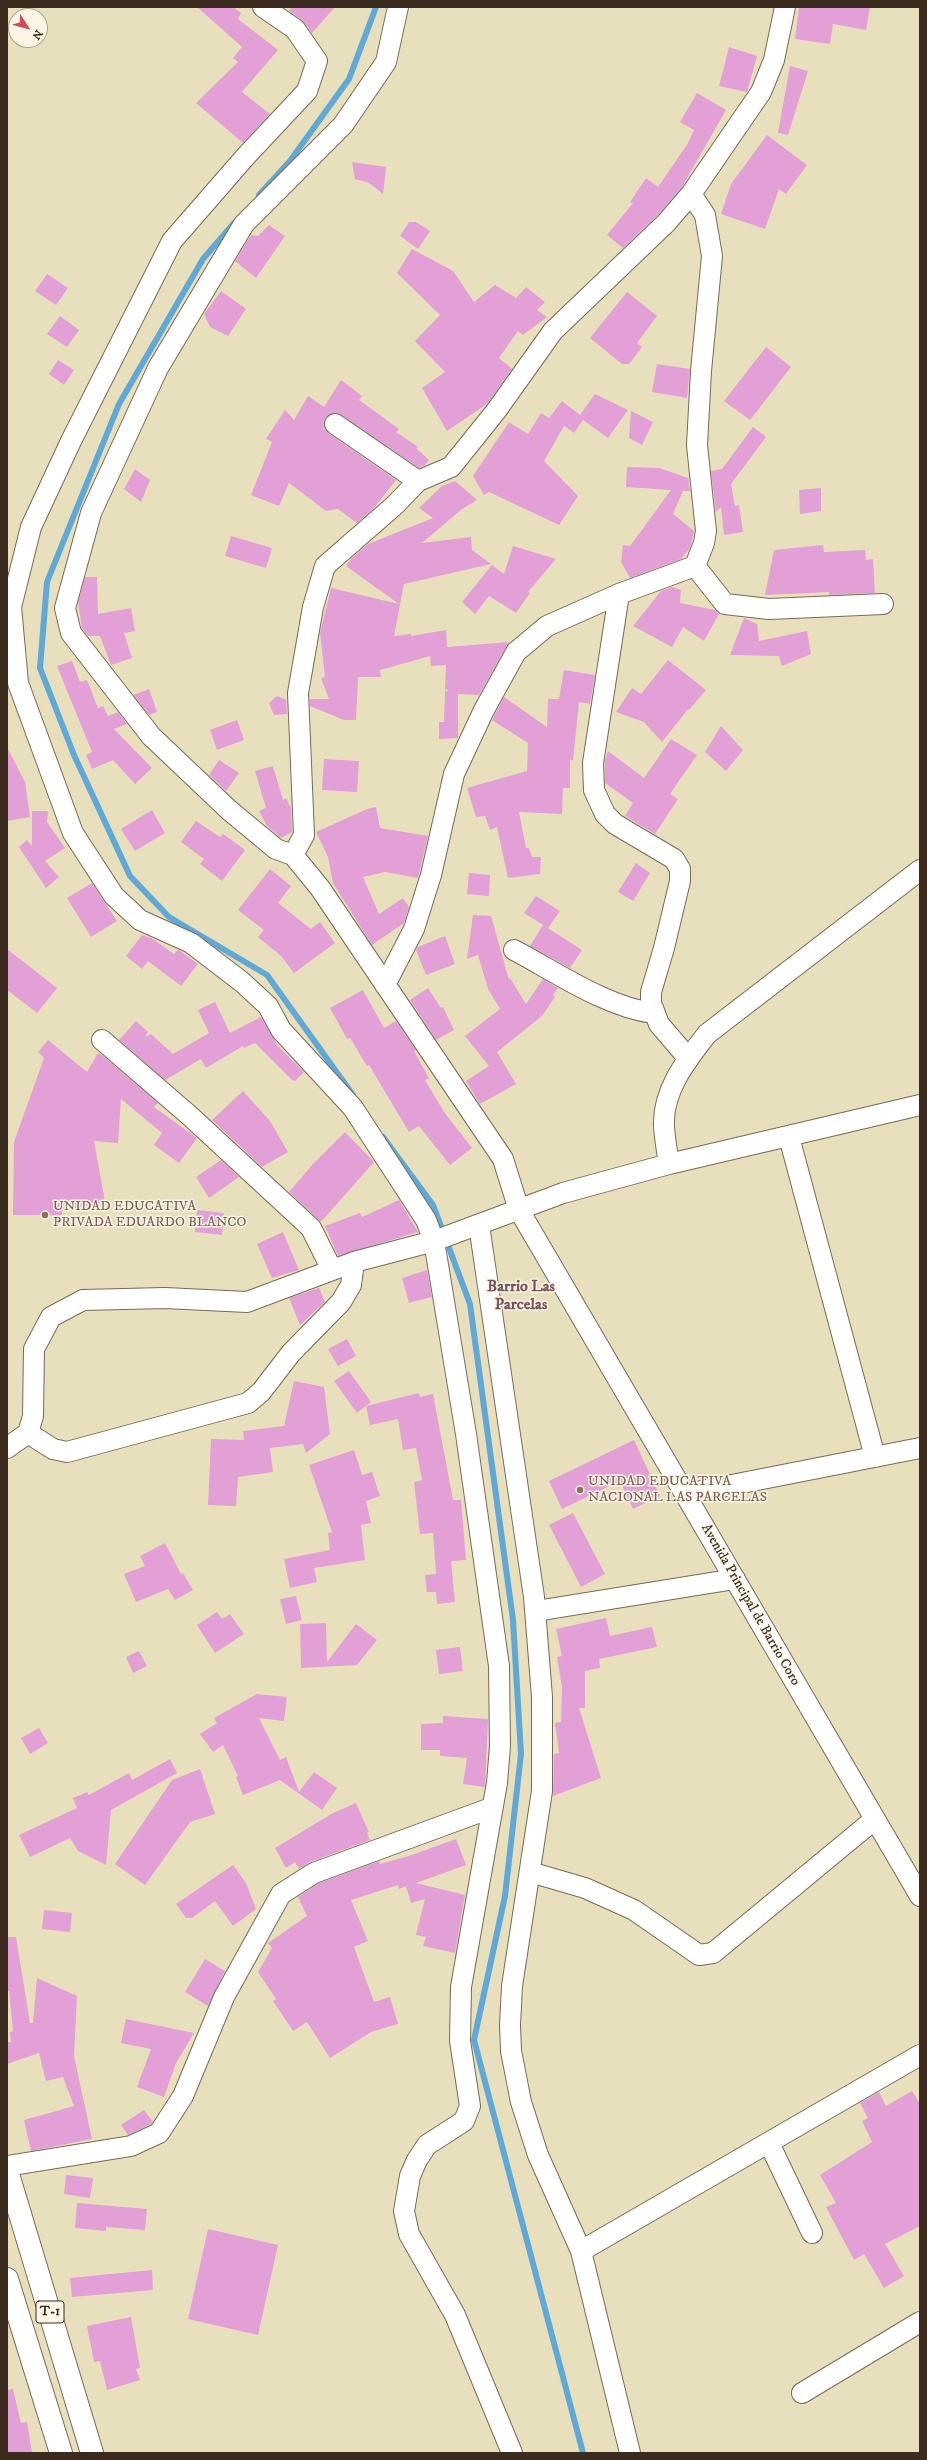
<!DOCTYPE html>
<html>
<head>
<meta charset="utf-8">
<style>
  body { margin:0 }
  #map { position:relative; width:927px; height:2460px; overflow:hidden; background:#e8e0bc; font-family:"IM FELL DW Pica",serif }
  canvas { display:block }
  .frame { position:absolute; inset:0; border:8px solid #3b2a1e; pointer-events:none }
  .north { position:absolute; left:8px; top:8px; width:40px; height:40px; box-sizing:border-box; background:#fcf5e5; border:1px solid #afa495; border-radius:50%; rotate:126deg; font-size:11px; font-weight:700; line-height:16px; text-align:center; color:#3b2a1e }
  .north::after { content:''; display:block; margin:auto; width:14px; height:18px; background:#d1495b; clip-path:polygon(50% 0,100% 100%,50% 72%,0 100%) }
</style>
</head>
<body>
<div id="map">
<canvas width="927" height="2460"></canvas>
<div class="frame"></div>
<div class="north">N</div>
</div>
<script>
const g = document.querySelector('canvas').getContext('2d');
g.lineJoin = 'round';
function trace(path, color, width, dash) { g.strokeStyle = color; g.lineWidth = width; g.lineCap = dash ? 'butt' : 'round'; g.setLineDash(dash || []); g.stroke(path); }
function fillPath(path, color) { g.fillStyle = color; g.fill(path, 'evenodd'); }
function drawText(font, color, halo, rows, align = 'center') {
  g.font = font + ' "IM FELL DW Pica",serif'; g.lineWidth = 3; g.setLineDash([]); g.textBaseline = 'middle'; g.strokeStyle = halo; g.fillStyle = color; for (const [text, x, y, turn = 0] of rows) {
    g.save(); g.translate(x, y); g.rotate((+turn || 0) * Math.PI / 180); g.textAlign = isNaN(turn) ? turn : align; if (halo) g.strokeText(text, 0, 0); g.fillText(text, 0, 0); g.restore();
  }
}
trace(new Path2D(`
  M259,195L290,161L349,79L376,7
  M234,223L203,259L119,404L47,582L40,668L74,755L130,876L169,917L267,975L353,1095
  M383,1137L433,1205L470,1304L513,1620L521,1754L505,1896L474,2040L583,2453`), '#60a9d7', 6);
fillPath(new Path2D(`
  M197,7H233L241,13L238,19L278,50L242,92L270,114L243,143L196,103L238,62L233,58L242,47Z
  M292,7H335L312,33L302,20L289,11Z
  M799,7H870L866,30L833,24L830,44L795,39Z
  M729,47L757,56L747,92L719,86Z
  M790,66L808,71L788,135L778,133Z
  M697,93L726,110L682,187L658,215L623,248L607,235L633,203L630,202L646,178L658,187L688,143L694,130L680,122Z
  M767,135L807,165L786,194L779,189L765,229L721,214L731,184Z
  M352,162L386,167L383,194L369,183L355,179Z
  M409,222H416L430,231L418,249L400,236Z
  M269,225L285,236L256,278L235,261L251,235L258,236Z
  M412,249L453,271L474,302L495,285L516,298L526,287L545,302L537,310L547,317L523,335L518,331L499,358L512,369L487,404L447,431L422,388L445,372L415,341L440,315L397,273Z
  M47,274L68,288L56,305L35,291Z
  M221,291L246,309L228,336L210,327L204,314Z
  M627,292L657,316L637,343L642,347L629,364H622L590,338Z
  M60,316L79,330L67,347L47,334Z
  M766,347L791,367L750,420L724,401Z
  M58,360L74,370L64,385L49,374Z
  M657,364L690,369L687,398L652,392Z
  M341,380L362,396L359,400L399,429L396,432L418,447L416,448L429,460L425,465L419,468L336,413L325,418L324,429L328,433L396,480L373,509L357,523L338,509L326,511L289,483L279,506L251,495L272,442L266,439L285,410L294,420L308,396L324,407Z
  M595,394L628,410L608,438L583,420L574,433L564,426L544,461L578,496L559,525L489,492L484,495L473,476L509,422L528,434L541,413L549,418L562,401L580,415Z
  M631,411L653,422L642,445L629,438Z
  M753,427L766,437L731,484L735,506L739,505L743,532L724,535L721,507L716,512L711,471L722,469Z
  M627,467L659,468L688,478L690,491H683L673,514L694,531L690,548L681,559L630,578L621,562L623,545L630,546L671,490L626,487Z
  M135,469L150,480L141,502L124,489Z
  M455,481L477,500L462,509L422,543L471,537L472,550L491,564L404,584L394,636L411,634V636L446,630L447,647L509,642L479,695L458,694V738L439,739V722H444L445,691H449L445,689L446,665L431,666L430,656L380,670L381,677H358L356,720H344L310,706V699H329L321,678L325,677L320,633L331,588L399,604L346,566L351,559L368,544L433,518L419,508L442,486Z
  M821,488V511L800,514L799,490Z
  M231,536L272,548L266,568L225,556Z
  M823,545L824,552L865,550L866,560L873,559L875,593L829,595V592L765,595L774,550Z
  M513,546L556,559L528,592L530,593L516,613L489,596L475,614L462,602L492,565L504,574Z
  M85,577H97L98,614L131,608L135,631L124,633L132,658L111,665L100,636H88L82,628L78,603Z
  M672,587L681,590L680,603L715,610L719,614L704,641L683,627L672,647L633,626L661,591Z
  M744,618L757,624L759,641L807,631L811,654L782,666L779,656L730,655Z
  M668,660L706,690L689,710L688,709L662,742L644,722L616,712L632,688L641,694Z
  M72,661L80,682L87,680L98,708L103,706L108,716L118,712L127,724L114,729L152,768L135,784L113,760L92,769L86,755L92,752L57,666Z
  M564,670L595,675L590,704L579,702L573,761L570,759V788H563L562,814L519,812L526,848H529L532,857H541L540,874L508,878L497,827L490,830L485,816L476,817L467,788L527,771L528,743L492,720L504,697L547,727L548,699H559Z
  M149,689L157,712L149,715L133,695Z
  M277,696L286,700L287,714L274,715L269,703Z
  M237,720L244,740L217,750L210,730Z
  M721,726L743,750L726,771L705,752Z
  M671,739L697,755L670,794L678,799L655,834L625,816L633,803L605,783V760L608,751L644,778Z
  M7,747L25,782L30,817L7,821Z
  M324,759L359,761L357,792L322,790Z
  M219,760L239,773L226,791L209,775Z
  M273,766L283,800L286,798L291,808L292,832L281,838L267,826L259,811L266,808L255,771Z
  M376,807L380,828L428,836L418,878L385,872L363,877L379,914L403,898L409,907L404,923L372,945L333,883L328,857L316,832L367,809Z
  M152,810L165,833L135,851L121,829Z
  M32,811H48L47,822L65,848L45,861L59,877L46,888L19,847L27,840L32,846Z
  M196,821L220,837L223,834L245,850L222,881L200,864L204,859L181,842Z
  M636,863L650,873L633,901L618,892Z
  M270,869L291,886L278,903L311,929L320,922L335,943L294,973L281,956L258,937L264,930L238,910Z
  M469,873L490,875L489,896L467,894Z
  M92,883L117,921L91,937L67,898Z
  M536,896L560,911L548,928L524,913Z
  M473,915L491,916L509,980L510,978L526,1004L543,979L558,988L553,995L555,997L542,1016L497,1052L516,1084L480,1104L466,1081L489,1066L465,1036L500,1009L488,989L478,955L467,959Z
  M543,925L582,950L570,968L530,946Z
  M142,935L153,939L174,954L178,950L180,951L198,964L181,986L148,961L142,969L126,956Z
  M445,936L455,964L426,975L416,950L418,947Z
  M7,949L57,988L37,1013L7,990Z
  M428,988L441,1008L443,1007L454,1030L436,1040L410,1000Z
  M363,990L384,1028L396,1021L416,1050L414,1051L429,1078L425,1080L444,1112L472,1148L450,1165L419,1126L409,1132L369,1065L367,1066L350,1038L347,1039L330,1008Z
  M215,1002L230,1033L261,1017L278,1046L304,1072L295,1081L292,1080L255,1043L244,1048L243,1046L206,1068L201,1059L165,1080L119,1040L136,1021L148,1032L145,1037L151,1034L173,1054L209,1033L198,1010Z
  M48,1040L87,1072L98,1053L103,1056L158,1103L154,1107L197,1138L179,1163L154,1145L162,1133L121,1099L118,1143L94,1141L105,1202L62,1211V1215H13L14,1142L44,1058L38,1052Z
  M243,1091L270,1121L288,1152L262,1167L212,1120Z
  M345,1132L374,1162L321,1222L289,1192L313,1164Z
  M221,1160L239,1177L209,1198L196,1177Z
  M399,1200L418,1232L338,1256L325,1226L360,1213L362,1217Z
  M197,1210L224,1213L222,1235L195,1232Z
  M283,1232L299,1270L272,1278L257,1244Z
  M427,1270L432,1297L409,1303L402,1278Z
  M319,1288L325,1302L300,1325L289,1298Z
  M347,1339L356,1356L338,1366L328,1349Z
  M349,1371L371,1402L357,1413L334,1381Z
  M294,1381L324,1387L330,1434L306,1453L303,1444L270,1448L273,1472L238,1477L236,1506L208,1505L211,1439L244,1440L243,1431L284,1426Z
  M419,1393L420,1397L433,1394L453,1500H461L466,1560L451,1561L455,1602L437,1604L436,1592H427L425,1575L436,1574L433,1533L420,1534L414,1482L422,1480L416,1448L403,1450L398,1419L370,1425L366,1406Z
  M634,1440L660,1496L633,1509L620,1481L562,1509L549,1481Z
  M354,1450L362,1475L372,1472L380,1496L366,1501L371,1523L361,1525L365,1560L314,1568L317,1582L290,1588L284,1559L330,1550L328,1533L332,1532L309,1465Z
  M573,1513L605,1574L581,1587L549,1525Z
  M165,1543L181,1574L183,1573L193,1590L175,1600L168,1589L136,1602L124,1574L145,1566L140,1556Z
  M296,1596L302,1620L286,1624L280,1599Z
  M217,1612L222,1619L230,1614L244,1634L215,1653L197,1625Z
  M606,1618L610,1636L652,1627L657,1647L599,1659L600,1668L585,1671V1708H579L601,1778L553,1796L554,1754L559,1753L555,1723L561,1722L562,1687L557,1657L562,1656L556,1629Z
  M326,1623L327,1662L356,1624L377,1640L357,1665L301,1668L300,1624Z
  M460,1647L463,1671L439,1674L436,1650Z
  M139,1651L147,1666L133,1673L126,1657Z
  M257,1694L287,1697L284,1721L259,1718L280,1760L286,1757L299,1792L314,1772L337,1788L322,1810L280,1780L243,1795L236,1777L238,1776L223,1745L213,1752L200,1734L217,1723L214,1718Z
  M443,1716L488,1719L485,1787L463,1784L467,1758L440,1756V1750H421V1724L443,1723Z
  M39,1728L48,1743L30,1754L21,1738Z
  M170,1759L177,1773L111,1810L106,1865L78,1851L70,1838L30,1857L19,1835L77,1808L73,1798L87,1792L89,1795L129,1773L132,1780Z
  M200,1769L215,1814L190,1822L145,1885L115,1864L172,1780Z
  M356,1803L369,1832L367,1833L370,1840L310,1862L299,1869L295,1862L286,1868L275,1848L333,1813Z
  M456,1839L466,1865L416,1883L465,1895L455,1953L423,1946L426,1937L416,1935L425,1899L411,1903L406,1886L399,1889L398,1885L351,1900L368,1941L354,1947L374,2002L390,1997L398,2024L371,2032L330,2058L307,2022L293,2031L273,2001L276,1999L258,1972L272,1948L268,1943L307,1916L298,1897L319,1883L379,1861L380,1864L409,1856Z
  M233,1865L246,1883L256,1909L233,1926L215,1901L192,1918H186L176,1904Z
  M44,1910L72,1913L70,1932L42,1929Z
  M7,1937H16L30,2023H33L37,1978L77,1996L74,2056L92,2139L31,2151L24,2120L74,2106L63,2077L46,2081L39,2053L7,2064V2042H11L10,2032L13,2031L9,1991H7Z
  M205,1959L225,1971L208,2006L185,1992Z
  M126,2019L194,2033L176,2063L164,2097L137,2087L151,2049L121,2043Z
  M912,2091L920,2104V2226L885,2244L904,2276L884,2288L864,2254L854,2260L826,2207L836,2203L820,2175L872,2142L862,2121L868,2118L860,2103L879,2092L886,2106Z
  M144,2110L153,2122L151,2124L128,2135L121,2125Z
  M66,2175L93,2178L90,2198L64,2194Z
  M77,2203L147,2209L145,2230L106,2227V2231L75,2228Z
  M208,2229L278,2245L258,2335L188,2319Z
  M152,2270L153,2290L72,2297L70,2278Z
  M131,2317L140,2368L136,2369L140,2380L107,2390L100,2361L94,2362L87,2326Z
  M13,2389L21,2423L27,2422L32,2453H7V2390Z`), '#e3a0d7');
const minor = new Path2D(`
  M263,7L295,29L317,61L307,91L246,156L172,241L71,441L31,527L11,607L18,683L73,833L114,896L140,920L191,943L242,982L268,1006L281,1030L353,1108L426,1220L434,1241L466,1434L499,1666L500,1746L497,1783L461,1987L460,2041L470,2106L464,2121L427,2145L417,2160L410,2176L404,2211L409,2234L455,2315L512,2453
  M398,7L386,62L343,125L244,224L158,368L91,513L65,608L71,633L151,736L229,810L276,849L293,855L320,888L503,1159L519,1210L920,1896
  M691,194L705,215L712,256L701,371L697,445L706,531L704,543L695,566
  M335,424L418,481
  M695,566L725,604L769,609L883,604
  M619,594L593,763L594,790L605,814L615,824L674,859L680,869V881L664,948L651,992V1003L659,1024L688,1058
  M293,855L304,835L298,693L313,607L325,566L395,505L418,481L451,467L496,411L553,331L666,223L691,194L761,92L774,60L785,7
  M514,950C556,972 606,1007 653,1013
  M385,985L414,929L431,875L454,774L484,710L516,652L547,626L619,594L695,566
  M102,1040L190,1116L311,1228L332,1270
  M789,1137L875,1457
  M669,1164C667,1152 665,1140 664,1127C662,1091 686,1061 707,1034L920,870
  M479,1225L534,1597L542,1697V1791L512,1986L510,2025L511,2051L521,2102L538,2155L581,2251L630,2453
  M28,1433L53,1449L67,1452L248,1403L261,1392L291,1353L341,1302L351,1285L354,1262
  M7,1448L28,1433L33,1416L34,1349L51,1317L83,1300L165,1298L247,1302L354,1262L434,1241L563,1193L669,1164L920,1105
  M686,1494L920,1448
  M536,1611L735,1579
  M530,1872L585,1888L634,1910L699,1955L713,1953L875,1819
  M769,2143L812,2233
  M7,2166L131,2146L159,2133L183,2096L224,1997L281,1894L314,1873L491,1808
  M581,2251L920,2055
  M802,2393L920,2322`);
const major = new Path2D(`
  M7,2171L92,2453
  M7,2279L61,2453`);
trace(minor, '#786a55', 22);
trace(major, '#786a55', 24);
trace(minor, '#fff', 20);
trace(major, '#fff', 22);
for (const [x, y, r, color] of [
  [45,1215,4,"#8d6e63"],
  [580,1490,4,"#8d6e63"]
]) { const dot = new Path2D(); dot.arc(x, y, r, 0, 2 * Math.PI); g.fillStyle = color; g.fill(dot); trace(dot, '#fcf5e5', 1.5); }
for (const [x, y, w] of [
  [50,2312,28]
]) { const box = new Path2D(); box.roundRect(x - w / 2, y - 11, w, 22, 3); g.fillStyle = '#fcf5e5'; g.fill(box); trace(box, '#3b2a1e', 1); }
drawText('bold 13px', '#3b2a1e', null, [
  ["T-1",50,2312]
]);
drawText('14px', '#785e54', '#fcf5e5', [
  ["UNIDAD EDUCATIVA",53,1207],
  ["PRIVADA EDUARDO BLANCO",53,1223],
  ["UNIDAD EDUCATIVA",588,1482],
  ["NACIONAL LAS PARCELAS",588,1498]
], 'left');
drawText('14px', '#3b2a1e', '#fcf5e5', [
  ["Avenida Principal de Barrio Coro",750,1605,60]
]);
drawText('bold 16px', '#76535f', '#fcf5e5', [
  ["Barrio Las",521,1288],
  ["Parcelas",521,1306]
]);
</script>
</body>
</html>
